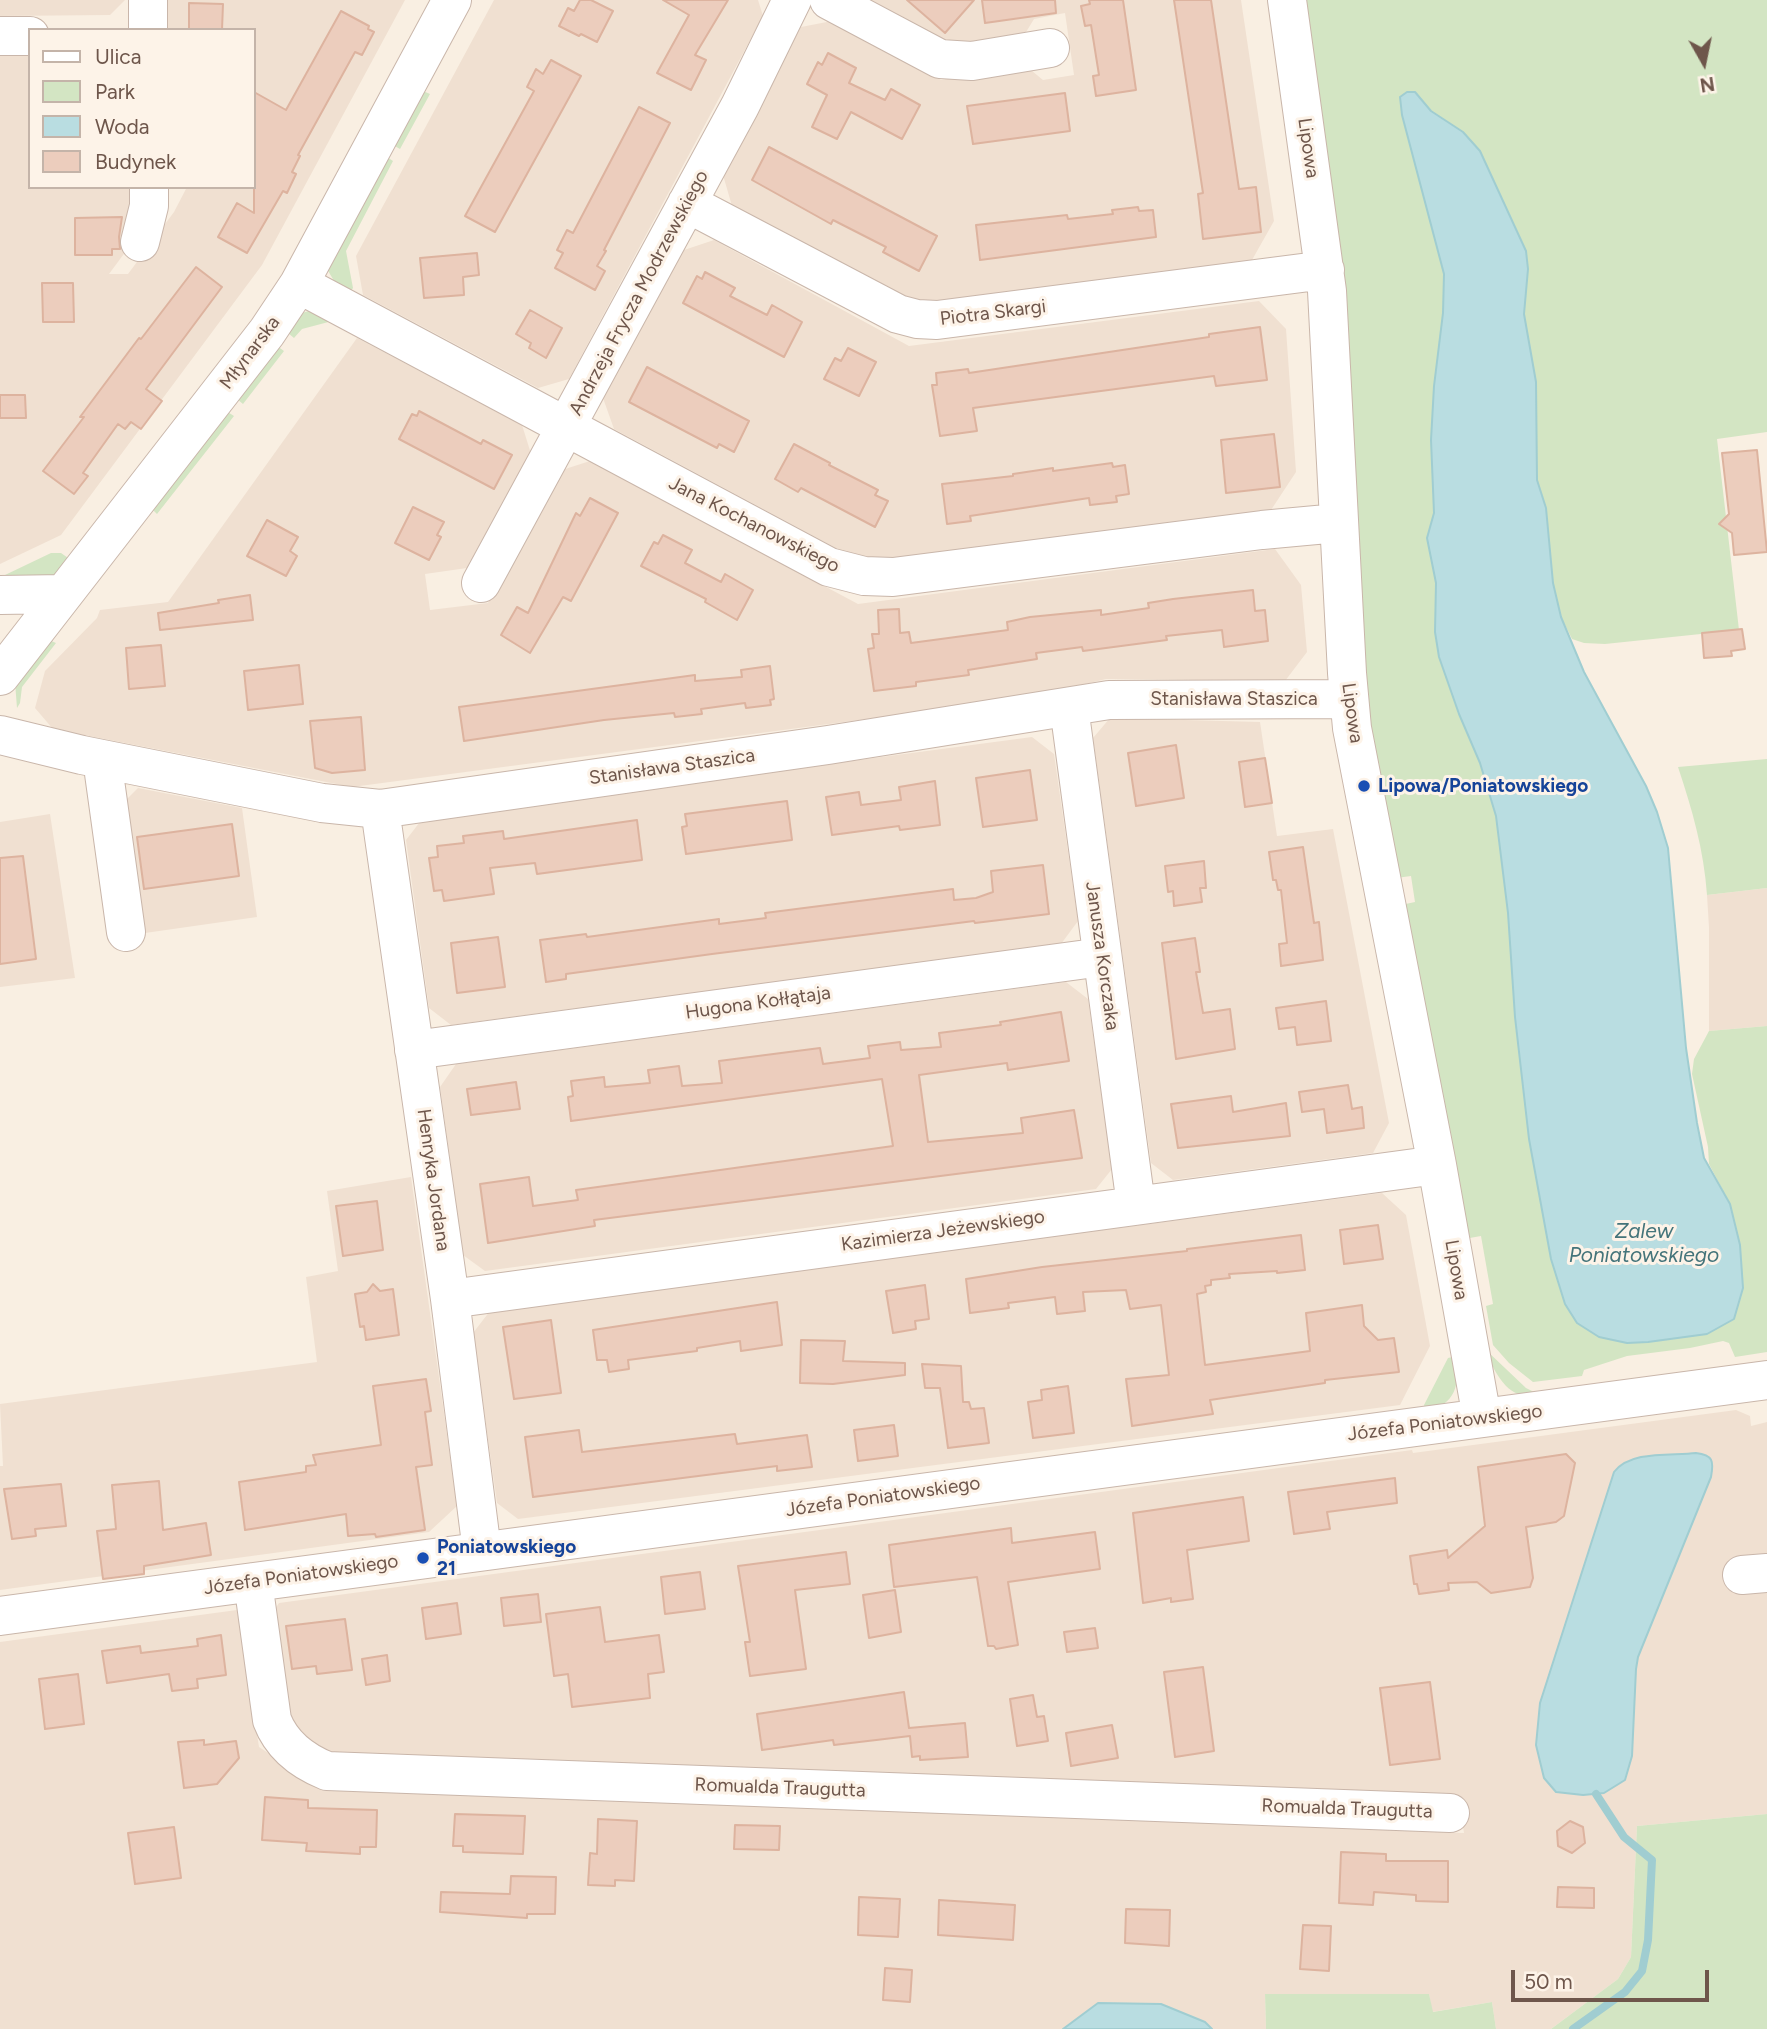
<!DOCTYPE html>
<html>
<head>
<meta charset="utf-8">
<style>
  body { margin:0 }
  #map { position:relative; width:1767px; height:2029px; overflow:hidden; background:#f9efe2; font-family:Figtree,sans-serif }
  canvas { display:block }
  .legend { position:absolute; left:28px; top:28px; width:228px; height:161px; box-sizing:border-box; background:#fdf3e8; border:2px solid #c4b4a9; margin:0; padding:9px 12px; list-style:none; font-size:21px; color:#6e564b }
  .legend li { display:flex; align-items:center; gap:14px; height:35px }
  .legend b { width:35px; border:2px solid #c4b4a9 }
  .north { position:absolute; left:1669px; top:28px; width:70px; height:70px; -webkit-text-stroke:5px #fdf3e8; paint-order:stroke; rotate:171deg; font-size:19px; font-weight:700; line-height:28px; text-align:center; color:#6e564b }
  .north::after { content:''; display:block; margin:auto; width:24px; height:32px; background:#6e564b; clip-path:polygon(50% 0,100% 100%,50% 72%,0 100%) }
  .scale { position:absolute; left:1511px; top:1970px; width:198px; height:32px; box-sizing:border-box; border:4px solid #6e564b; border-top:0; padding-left:9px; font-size:21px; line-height:24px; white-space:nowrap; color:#6e564b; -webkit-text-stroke:5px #fdf3e8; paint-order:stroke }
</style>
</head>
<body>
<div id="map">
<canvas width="1767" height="2029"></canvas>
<ul class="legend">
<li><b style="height:9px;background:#fff"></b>Ulica</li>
<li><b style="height:19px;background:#d3e5c3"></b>Park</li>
<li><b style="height:19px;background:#b9dde1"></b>Woda</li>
<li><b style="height:19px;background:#eccdbd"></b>Budynek</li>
</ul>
<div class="north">N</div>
<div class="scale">50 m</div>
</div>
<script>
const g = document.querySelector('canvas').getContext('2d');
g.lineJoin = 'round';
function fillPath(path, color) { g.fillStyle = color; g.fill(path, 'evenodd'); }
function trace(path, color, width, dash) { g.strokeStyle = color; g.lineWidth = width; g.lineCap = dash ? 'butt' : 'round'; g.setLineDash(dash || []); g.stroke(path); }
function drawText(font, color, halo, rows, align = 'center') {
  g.font = font + ' Figtree,sans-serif'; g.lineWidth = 6; g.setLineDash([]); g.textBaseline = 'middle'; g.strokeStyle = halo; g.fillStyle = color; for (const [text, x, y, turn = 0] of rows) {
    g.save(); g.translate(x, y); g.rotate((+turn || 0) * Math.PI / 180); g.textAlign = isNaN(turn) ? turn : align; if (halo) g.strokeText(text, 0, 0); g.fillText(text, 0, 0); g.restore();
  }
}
fillPath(new Path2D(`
  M0,0H125L110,15L0,16Z
  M168,0H405L262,265L61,535L0,564V55H30V187H129V247L109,274H128L174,212L187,187H254V30H168Z
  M494,0H758L763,16L569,379L538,388L363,295L356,256Z
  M855,0H1241L1274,221L1252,260L916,304L732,206L723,175L801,27L832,21L941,80L1026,66L1043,80L1074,75L1065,13L1034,19L1023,37L945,49Z
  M714,240L909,346L1259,301L1286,329L1296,472L1271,510L866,564L614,429L603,398L681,251Z
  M357,338L522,425L532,457L474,567L425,574L430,610L488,603L559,471L590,461L858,604L1275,549L1301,585L1307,652L1285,681L1106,679L1033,697L352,787L53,729L35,708L45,671L97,618L100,610L168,602Z
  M1110,718L1260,722L1277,836L1333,829L1389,1123L1373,1153L1173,1180L1151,1163L1093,738Z
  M1032,737L1054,754L1078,921L1061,944L451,1025L429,1008L406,840L423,818Z
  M138,788L242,808L257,917L138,934L122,804Z
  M50,814L75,978L0,987V822Z
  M1767,888V1026L1709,1031V927L1707,895Z
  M1066,982L1088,999L1112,1169L1096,1189L485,1271L463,1255L440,1087L456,1064Z
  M411,1177L457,1506L429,1532L0,1590V1466H3L0,1404L317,1362L306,1277L338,1271L327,1191Z
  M1382,1193L1406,1215L1430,1346L1400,1405L518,1519L497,1503L473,1333L490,1311Z
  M1736,1410L1750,1416L1751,1426L1767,1422V1814L1637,1826L1631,1957L1618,1979L1551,2029H1496L1492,2002L1432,2012L1429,1994H1265L1266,2029H0V1642L237,1610L259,1747L322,1788L1464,1833L1459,1800L327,1754L288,1727L271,1615L279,1603L1412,1450L1413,1453Z`), '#f0e0d1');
fillPath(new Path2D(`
  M1301,0H1767V432L1717,439L1739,630L1605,644L1584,643L1572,639L1561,617L1553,583L1546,508L1537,480L1536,382L1524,314L1528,269L1526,250L1480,151L1463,132L1431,111L1415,92L1402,115L1444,274L1443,313L1434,386L1431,440L1434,513L1427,538L1435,569V632L1439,657L1459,714L1480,763L1496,816L1508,913L1515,1017L1529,1139L1551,1259L1627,1343L1707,1334L1730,1204L1709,1164L1708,1147L1692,1074L1694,1059L1709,1031L1767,1026V1352L1735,1357L1729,1343L1723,1341L1690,1348L1627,1356L1584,1370L1582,1376L1533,1382L1509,1363L1493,1345L1486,1306L1493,1304L1481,1236L1464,1239L1401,905L1415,902L1411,876L1396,878L1368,728Z
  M423,91L430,94L400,149L393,145Z
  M387,157L393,161L346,251L353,288L348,295L337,286L327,269Z
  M312,310L336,320L302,329L294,338L288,333L302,313Z
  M277,346L284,351L243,404L237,399Z
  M226,411L234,416L157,514L151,508Z
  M51,553H61L71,560L57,575L5,577V575Z
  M49,640L56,643L22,687L20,703L17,708L15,682Z
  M1767,759V888L1707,895C1704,850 1692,809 1678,767Z
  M1486,1350L1526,1388L1536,1393C1509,1404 1493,1370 1486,1350Z
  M1457,1356C1459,1385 1457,1404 1425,1412L1424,1405L1448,1358Z
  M1767,1814V2029H1551L1618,1979L1631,1957L1637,1826Z
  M1265,1994H1429L1433,2012L1492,2002L1496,2029H1266Z`), '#d3e5c3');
const water = new Path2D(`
  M1407,92H1415L1431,111L1463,132L1480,151L1526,251L1528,269L1524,314L1536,382L1537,480L1546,508L1553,583L1561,617L1584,672L1646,786L1657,812L1668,848L1686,1048L1697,1123L1704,1158L1730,1204L1740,1245L1743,1288L1734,1319L1707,1334L1648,1342L1627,1343L1599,1337L1577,1323L1565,1304L1551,1259L1529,1139L1515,1017L1508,913L1496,816L1480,763L1459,714L1439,657L1435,632L1436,583L1427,538L1434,513L1431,440L1434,386L1443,313L1444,274L1402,115L1400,97Z
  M1696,1453C1713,1455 1714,1461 1711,1477L1638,1657L1636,1669L1632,1756L1625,1780L1604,1793L1583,1795L1556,1792L1544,1778L1536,1745L1540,1703L1614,1472C1631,1450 1671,1456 1696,1453Z
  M1098,2003L1161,2004L1205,2022L1212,2029H1063Z`);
fillPath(water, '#b9dde1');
trace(water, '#a0cdd1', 2);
trace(new Path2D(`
  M1573,2029L1625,1992L1642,1971L1648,1940L1652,1860L1624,1837L1596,1794`), '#a0cdd1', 8);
const building = new Path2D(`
  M580,0H591L613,11L597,42L581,34L579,36L559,26L568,8L574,11Z
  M663,0H728L695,55L706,60L691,90L657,73L689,15Z
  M907,0H974L945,33Z
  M982,0H1055L1056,13L985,23Z
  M1089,0H1123L1136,90L1096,96L1093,76L1099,75L1091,25L1085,26L1081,6L1090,4Z
  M1174,0H1211L1239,189L1256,187L1261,232L1203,239L1198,194L1203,193Z
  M189,3L223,4L222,30H189Z
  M341,11L369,26L368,29L374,32L362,55L355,52L298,155L300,156L292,172L296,174L287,193L283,191L247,253L218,237L237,203L254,213V92L286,110Z
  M828,53L856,68L849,83L885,100L891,89L920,105L902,139L851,112L837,139L812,127L827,95L807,84L818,62L822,65Z
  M551,60L581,76L495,232L465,216L534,91L527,87L536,69L543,74Z
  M1065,93L1070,131L973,144L967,106Z
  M639,107L670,123L604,250L606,251L597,266L605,271L595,290L555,268L563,253L557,250L567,230L573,233Z
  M769,147L937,236L919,271L883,252L886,247L833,220L831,224L752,180Z
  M1138,207L1139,211L1153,210L1156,237L980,260L976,225L1067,215L1068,219L1113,214L1112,210Z
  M122,217L119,237L120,249H112V255H75V218Z
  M477,253L479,275L463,277L464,295L424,298L420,258Z
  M196,267L222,287L146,389L162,401L141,429L131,422L125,429L118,424L83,473L88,476L74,494L43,471L84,417H80L139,338L141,339Z
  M705,272L735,288L730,296L767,315L772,305L802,322L784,357L683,303L697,276L702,279Z
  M42,283H73L74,322H43Z
  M530,310L562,328L546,358L529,348L531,343L516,334Z
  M1260,327L1267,380L1216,386L1214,376L973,408L977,431L940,436L932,385H937L936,373L968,369L969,373L1209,337V334Z
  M848,348L876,362L859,396L824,379L835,358L841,361Z
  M647,367L749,421L734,452L719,444L717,448L629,402Z
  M0,395H25L26,418H0Z
  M419,411L481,444L483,440L512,455L494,489L399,439L412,414L417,416Z
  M1274,434L1280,487L1226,493L1221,440Z
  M794,444L830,463L829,465L878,490L875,495L888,501L875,527L801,488L798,492L775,479Z
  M1757,450L1767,552L1734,555L1732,533L1719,524L1729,514L1722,453Z
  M1112,463L1113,467L1125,465L1129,494L1116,496L1117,502L1090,505L1089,498L970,516L971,521L947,524L942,484L1013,476V474L1053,468V471Z
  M590,498L618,513L571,601L563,597L530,653L501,635L517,607L528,613L576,513L580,516Z
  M413,507L444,522L437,535L441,537L429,560L395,543Z
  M267,520L298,537L290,551L297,556L286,576L247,556Z
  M663,535L692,550L685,563L721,582L725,574L753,590L737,620L705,602L706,599L641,566L654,542L658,544Z
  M1253,590L1255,611L1265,610L1268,641L1224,647L1222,630L1166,636L1167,640L1083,651L1082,647L1036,653L1037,659L968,670L969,675L916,682V686L874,691L868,649L874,648L872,634H879L878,610L899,609L900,633L909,632L911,643L1008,630L1007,622L1030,617L1101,610V615L1149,608L1148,603L1173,599Z
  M250,595L253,620L160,630L158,613L219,603L218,600Z
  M1742,629L1745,649L1731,651L1732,656L1704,658L1702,633Z
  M161,645L165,686L129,689L126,648Z
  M299,665L303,704L248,710L244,671Z
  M770,666L774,699L770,700L771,705L746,708L745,703L701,709L702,714L675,717L674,713L604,720L464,741L459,707L695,675V681L742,677L741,670Z
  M361,717L365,770L332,773L315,768L310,721Z
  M1176,745L1184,798L1136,806L1128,753Z
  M1265,758L1272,803L1245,807L1239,762Z
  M1030,770L1037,820L983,827L976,778Z
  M935,781L940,825L900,830L899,826L832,835L826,797L859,792L861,805L901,800L899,787Z
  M787,801L792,840L686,854L682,827L687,826L685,814Z
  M637,820L642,860L537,874L535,863L490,868L494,894L444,901L442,890L434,891L429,858L438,857L437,846L464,843L463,836L503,831L504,839Z
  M232,824L239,876L144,889L137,837Z
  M1303,847L1314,923L1319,922L1323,960L1281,966L1279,944L1287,943L1281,890H1278L1276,880H1273L1269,852Z
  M23,856L36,959L0,964V858Z
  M1204,861L1206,888H1200L1202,902L1174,906L1173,891L1168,892L1165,866Z
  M1043,865L1049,914L975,923L974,921L712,954L566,974V979L546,982L540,940L586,934L587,937L719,919V924L766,918L765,913L953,889L954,900L976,898L993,892L991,871Z
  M498,937L505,987L457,993L451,943Z
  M1195,938L1200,972H1196L1203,1013L1230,1009L1235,1049L1176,1059L1162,943Z
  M1326,1001L1331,1041L1297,1045L1295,1027L1279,1029L1276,1008Z
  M1061,1012L1069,1061L1008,1070L1007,1063L919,1075L928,1142L1023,1133L1021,1118L1074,1110L1082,1158L594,1220L595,1226L488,1243L480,1184L529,1177L533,1206L578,1200L576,1190L893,1146L882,1079L571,1121L568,1097L573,1096L571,1081L604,1077L605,1087L650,1083L648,1070L679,1066L682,1086L722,1083L719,1061L820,1048L823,1064L870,1058L868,1046L900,1042L901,1050L941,1047L939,1033L1001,1025L1000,1022Z
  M516,1082L520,1109L471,1115L467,1089Z
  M1348,1085L1352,1109L1362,1107L1364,1128L1327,1133L1324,1109L1302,1112L1299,1092Z
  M1231,1096L1233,1112L1286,1103L1290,1136L1178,1148L1171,1104Z
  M377,1201L383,1250L343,1256L336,1206Z
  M1378,1225L1383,1259L1344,1264L1340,1230Z
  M1301,1235L1305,1270L1277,1273V1271L1229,1274L1230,1278L1211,1280V1285L1205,1286L1206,1292L1197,1294L1205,1365L1310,1351L1306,1313L1362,1305L1364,1326L1378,1340L1394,1338L1399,1372L1325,1380V1383L1210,1400L1213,1414L1132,1426L1126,1379L1169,1375L1161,1305L1130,1309L1126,1290L1083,1292L1085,1311L1057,1314L1055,1297L1008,1303L1009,1308L970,1313L966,1279L1042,1267L1187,1251V1249Z
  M373,1284L380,1291L393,1289L399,1335L366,1340L364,1326L360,1327L355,1294L367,1292Z
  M925,1285L929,1319L915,1321L916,1329L893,1333L886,1291Z
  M777,1302L782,1345L741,1351L740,1341L697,1348V1351L628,1360L629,1369L609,1372L607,1360H597L593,1330Z
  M551,1320L561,1393L514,1399L503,1327Z
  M801,1340L845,1341L843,1361L905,1363V1375L833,1384L800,1383Z
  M922,1364L961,1366L963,1402H969L971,1409L984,1408L989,1443L948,1448L940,1388H925Z
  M426,1379L431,1411L425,1412L432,1465L416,1467L425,1530L376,1537L375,1534L348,1536L346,1514L245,1530L239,1482L306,1472V1466L316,1465L313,1455L381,1445L373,1386Z
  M1068,1386L1074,1433L1033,1438L1028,1402L1042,1400L1041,1390Z
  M894,1425L898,1456L858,1461L854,1430Z
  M579,1430L582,1452L735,1434L737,1444L807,1435L812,1467L777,1471V1466L533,1497L525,1437Z
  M1566,1454L1575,1463L1564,1516L1556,1522L1526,1527L1533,1578L1530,1587L1491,1593L1477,1582L1448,1583L1449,1590L1419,1594L1417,1584H1414L1410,1556L1447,1550L1448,1558L1485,1526L1478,1467Z
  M1395,1478L1397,1503L1327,1512L1330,1529L1294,1534L1288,1492Z
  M159,1481L163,1530L206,1523L211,1555L144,1566V1574L103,1579L97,1531L116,1529L112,1485Z
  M61,1484L66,1526L35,1529L36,1536L12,1539L4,1489Z
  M1243,1497L1249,1541L1187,1550L1193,1599L1171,1602V1598L1143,1603L1133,1513Z
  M1011,1528L1012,1543L1095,1532L1100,1569L1008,1582L1018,1645L996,1649L994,1646H988L977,1577L894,1587L889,1545Z
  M846,1552L850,1584L795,1590L806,1669L750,1676L745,1642H750L738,1566Z
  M700,1572L705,1609L665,1614L661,1577Z
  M895,1590L901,1632L869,1638L863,1595Z
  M538,1594L541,1622L504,1626L501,1598Z
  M457,1603L461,1634L426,1639L422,1608Z
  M600,1607L605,1642L659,1635L664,1672L648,1674L650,1698L572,1707L568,1674L554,1676L546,1614Z
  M345,1619L352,1670L317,1674L316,1666L292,1669L286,1626Z
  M1095,1628L1098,1648L1067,1652L1064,1632Z
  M221,1635L226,1675L197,1679L198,1688L172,1691L169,1674L107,1683L102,1651L140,1646L141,1653L198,1646L197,1639Z
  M387,1655L390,1681L366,1685L362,1659Z
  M1203,1667L1214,1751L1175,1757L1164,1672Z
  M78,1674L84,1724L45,1729L39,1679Z
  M1430,1682L1440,1759L1390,1765L1380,1688Z
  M904,1692L909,1728L965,1723L968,1757L920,1760V1756L912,1757L910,1736L834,1745L833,1740L762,1750L757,1714Z
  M1033,1695L1037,1717L1044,1716L1048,1741L1017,1746L1010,1699Z
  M1112,1725L1118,1758L1071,1766L1066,1733Z
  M204,1740V1745L236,1741L239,1758L217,1784L184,1788L178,1742Z
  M265,1797L308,1800V1808L377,1810L376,1847H360V1854L306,1851L307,1843L262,1840Z
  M455,1814L525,1816L523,1854L463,1852V1846H453Z
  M598,1819L637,1821L634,1881L615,1880V1886L588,1885L590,1853L597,1854Z
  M1570,1821L1583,1827L1585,1843L1572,1853L1558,1846L1557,1831Z
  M735,1825L780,1826L779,1850L734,1849Z
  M174,1827L181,1878L135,1884L128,1833Z
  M1341,1852L1386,1854V1861H1448V1902L1416,1901V1895L1374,1892L1373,1905L1339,1903Z
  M511,1876L556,1877L555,1914H527V1918L440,1912L441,1892L510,1894Z
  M1558,1887L1594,1888V1908L1557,1907Z
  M859,1897L900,1899L898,1937L858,1935Z
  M939,1900L1015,1905L1013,1940L938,1935Z
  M1126,1909L1170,1910L1169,1946L1125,1943Z
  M1303,1925L1331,1926L1329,1971L1300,1969Z
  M885,1968L912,1970L910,2002L883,2000Z`);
fillPath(building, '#eccdbd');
trace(building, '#ddb39f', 2);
const minor = new Path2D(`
  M148,0V30
  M829,0L940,59L972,61L1050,48
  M1287,0L1327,291L1347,673L1352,728L1437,1165L1482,1418
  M0,36H30
  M687,203L898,314L917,319L937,320L1325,270
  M140,242L149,206V187
  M299,284L829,567L864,576L893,577L1262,530L1338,523
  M481,583L740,106L792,0
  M0,595L63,594
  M0,676L267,332L299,284L452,0
  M1069,707L1136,1205
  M0,735L82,755L322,803L380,809L828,745L1109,700L1349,699
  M102,759L126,932
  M380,809L450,1299L482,1551
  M414,1050L1102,957
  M450,1299L1437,1165
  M1742,1575L1767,1573
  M253,1582L272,1720C282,1746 302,1761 327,1771L1450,1813
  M0,1616L1767,1380`);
trace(minor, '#c9b6aa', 40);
trace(minor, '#fff', 38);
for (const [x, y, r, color] of [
  [1364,786,7,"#1a4fb4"],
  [423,1558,7,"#1a4fb4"]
]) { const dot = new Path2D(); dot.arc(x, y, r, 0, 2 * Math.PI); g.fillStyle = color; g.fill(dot); trace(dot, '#fdf3e8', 2.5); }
drawText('19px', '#6e564b', '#fdf3e8', [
  ["Lipowa",1308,148,82],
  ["Andrzeja Frycza Modrzewskiego",639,293,-62],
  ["Piotra Skargi",993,313,-7],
  ["Młynarska",250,353,-53],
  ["Jana Kochanowskiego",754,525,27],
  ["Stanisława Staszica",1234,699],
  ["Lipowa",1352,713,82],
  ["Stanisława Staszica",672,767,-8],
  ["Janusza Korczaka",1102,956,82],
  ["Hugona Kołłątaja",758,1003,-8],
  ["Henryka Jordana",433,1180,82],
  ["Kazimierza Jeżewskiego",943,1231,-8],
  ["Lipowa",1456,1270,80],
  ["Józefa Poniatowskiego",1445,1423,-7],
  ["Józefa Poniatowskiego",883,1497,-8],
  ["Józefa Poniatowskiego",301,1575,-8],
  ["Romualda Traugutta",780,1788,2],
  ["Romualda Traugutta",1347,1809,2]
]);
drawText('bold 19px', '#164399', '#fdf3e8', [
  ["Lipowa/Poniatowskiego",1378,786],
  ["Poniatowskiego",437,1547],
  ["21",437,1569]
], 'left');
drawText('italic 21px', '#44747a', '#fdf3e8', [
  ["Zalew",1644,1232],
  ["Poniatowskiego",1644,1256]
]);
</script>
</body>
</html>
